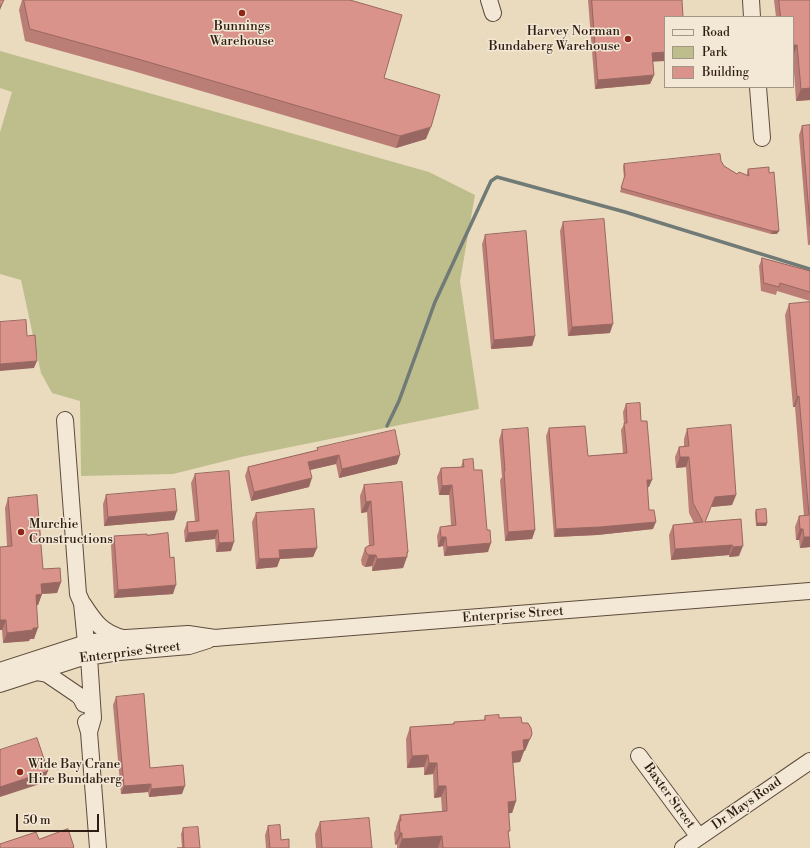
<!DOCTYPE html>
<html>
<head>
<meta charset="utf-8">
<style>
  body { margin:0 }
  #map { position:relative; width:810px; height:848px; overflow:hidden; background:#ebdbbe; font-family:"Libre Bodoni",serif }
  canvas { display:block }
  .legend { position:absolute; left:664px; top:16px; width:130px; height:72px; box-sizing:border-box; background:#f2e8d5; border:1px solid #a49687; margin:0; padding:5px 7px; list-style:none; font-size:12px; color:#2f1c12 }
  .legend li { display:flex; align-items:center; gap:8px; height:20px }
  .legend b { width:20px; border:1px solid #a49687 }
  .scale { position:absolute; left:16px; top:814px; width:83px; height:18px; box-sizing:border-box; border:2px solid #2f1c12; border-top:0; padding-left:5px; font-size:12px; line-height:14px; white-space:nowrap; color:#2f1c12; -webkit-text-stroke:3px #f2e8d5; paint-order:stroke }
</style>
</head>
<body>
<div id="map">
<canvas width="810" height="848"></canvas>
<ul class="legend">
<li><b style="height:5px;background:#f2e8d5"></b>Road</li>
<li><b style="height:11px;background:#bebe8d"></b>Park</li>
<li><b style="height:11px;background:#d9938a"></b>Building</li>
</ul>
<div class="scale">50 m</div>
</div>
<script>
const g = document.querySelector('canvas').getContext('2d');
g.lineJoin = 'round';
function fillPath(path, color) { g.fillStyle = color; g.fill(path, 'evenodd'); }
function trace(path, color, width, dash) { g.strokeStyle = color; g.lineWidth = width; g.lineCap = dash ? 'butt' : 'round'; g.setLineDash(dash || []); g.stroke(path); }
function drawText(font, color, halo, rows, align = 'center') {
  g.font = font + ' "Libre Bodoni",serif'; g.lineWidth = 3; g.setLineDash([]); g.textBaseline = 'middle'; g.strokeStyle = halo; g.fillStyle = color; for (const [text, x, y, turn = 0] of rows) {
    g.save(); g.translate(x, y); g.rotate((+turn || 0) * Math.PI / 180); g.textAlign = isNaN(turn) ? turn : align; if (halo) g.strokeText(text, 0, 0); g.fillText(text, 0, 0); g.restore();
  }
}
fillPath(new Path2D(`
  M0,51L429,172L475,195L460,281L479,409L241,457L173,474L81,476L80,401L52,393L41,373L21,280L0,274V132L12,92L0,88Z`), '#bebe8d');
trace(new Path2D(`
  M387,426L399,401L435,302L491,181L497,177L625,212L810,269`), '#707a76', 3.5);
const minor = new Path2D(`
  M489,0L493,13
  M751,0L752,17
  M758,87L762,138
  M65,420L78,594L82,603L86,643L89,657L93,718L89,732
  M83,604C94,621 102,633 123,638
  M0,671L86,643L126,638L188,634L215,638L226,637L810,591
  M36,672L47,674L78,695L81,698L84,704
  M0,684L80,658L119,652L189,646L208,640
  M86,722L89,732L98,848
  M639,756L699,837
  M683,848L810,761`);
trace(minor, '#5e4c3d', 18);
trace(minor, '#f2e8d5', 16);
fillPath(new Path2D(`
  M22,0H350L384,78L426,139L396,148L133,71L25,41L19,10Z
  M588,0H682L653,62L654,75L650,84L595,89Z
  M774,0H810V100L796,101L793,57V17H776Z
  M810,125V245H808L799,135L802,126Z
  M721,161L724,166L737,174L747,175V172L748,169L769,173L777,234H771L620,192L624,178L623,167L624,164Z
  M563,222L610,333L568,336L560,231Z
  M485,235L535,336L532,346L491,349L482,244Z
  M762,258L810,271V301L777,291L776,295L761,291L759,266Z
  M810,302V547L800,548L799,540H796L795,527L799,516H804L795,407H793L785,315L789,304Z
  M626,404L641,421L649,487H647L649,510L653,529L597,535L554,537L546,436L549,428L588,456L623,453L621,430L624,424L623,412Z
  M687,429L736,495L732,505L711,507L705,522L741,519L739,556L729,557V555L671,560L669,535L673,525L694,523L689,513L686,467L676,468L675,457L679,447L684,446V439Z
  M502,430L535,530L532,539L505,541L500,480L502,477L499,440Z
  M317,448L397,464L339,478L336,464L310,470L309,487L251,501L245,476L248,467L317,450Z
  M463,460L474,470L488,552L444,556L443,546L438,547L437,536L440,527L451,525L449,495H439L437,477L441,468L461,467Z
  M195,474L231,551L216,552L215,539L185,542L184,531L187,522L195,521L191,483Z
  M364,485L407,555L403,568L372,571V566L365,567L362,565L361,560L365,548L369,545L367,512L361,513L360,496Z
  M106,495L174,520L104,526L103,504Z
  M8,498L43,569L61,582L57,593L42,594L38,605H37L34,639H30L29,641L3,643L2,630L7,546L5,508Z
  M756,510L767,523L766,526H756L755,513Z
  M256,513L317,548L313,557L280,559L277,567L256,569L252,522Z
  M147,535L170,558L173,594L114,598L111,545L114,536Z
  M116,697L150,768L182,794L149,797L148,792L121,794L113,705Z
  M485,716L499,718L525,751H524L520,762L513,763L516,801L512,813H509L508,836L510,848H397V844L395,845L394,833L396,829V827L400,815L442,811L441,797L434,798L433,774L424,775V767L407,768L406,739L410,727L453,724L454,722L484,720Z
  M320,822L372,848H316L315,834Z
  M268,826L281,840L289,848H266L265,835Z
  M183,828L200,848H182L181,834Z`), '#bb7e77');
fillPath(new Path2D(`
  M4,0L0,10V7Z
  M793,45H797L793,57Z
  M665,52V61L648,62L652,53Z
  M654,75L650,84L595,89L598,80Z
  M810,88V100L796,101L801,89Z
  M431,127L426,139L396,148L400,136Z
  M772,231H779L777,234H771Z
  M613,324L610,333L568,336L572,327Z
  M535,336L532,346L491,349L494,340Z
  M37,361L34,368L0,371V364Z
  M799,396L795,407H793L797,397Z
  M339,455L336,464L305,471L308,462Z
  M400,455L397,464L339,478L342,469Z
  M680,457H689L686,467L676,468Z
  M312,478L309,487L251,501L254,492Z
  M647,480H652L649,487L644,488Z
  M452,485L449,495H439L442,486Z
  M736,495L732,505L711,507L715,497Z
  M371,501L367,512L361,513L366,502Z
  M177,511L174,520L104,526L108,517Z
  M656,522L653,529L597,535L554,537L556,529Z
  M757,523H767L766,526H756Z
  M800,529H803L799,540H796Z
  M218,530L215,539L185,542L188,533Z
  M535,530L532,539L505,541L508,532Z
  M441,537H446L443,546L438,547Z
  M804,537H810V547L800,548Z
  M234,542L231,551L216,552L219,543Z
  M491,543L488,552L444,556L447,547Z
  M732,545L729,555L671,560L675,549Z
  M743,546L739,556L729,557L733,547Z
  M317,548L313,557L280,559L277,567L256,569L259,559L279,550Z
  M407,552H408L406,557H407L403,568L372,571L377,559Z
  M369,555H376L372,566L365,567Z
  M61,582L57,593L37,594L41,584Z
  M176,585L173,594L114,598L118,590Z
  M42,594L38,605L32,606L36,595Z
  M0,620H6L2,630H0Z
  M33,628H38L34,639H30L29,641L3,643L7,633Z
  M530,739L525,751H524L520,762L507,763L512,752L523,740Z
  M428,755L424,767L407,768L412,756Z
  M429,763H437L433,774L424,775Z
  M48,771L43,783L0,797V787Z
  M151,784L148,792L121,794L124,786Z
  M185,786L182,794L149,797L151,789Z
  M438,786H446L441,797L434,798Z
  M516,801L512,813L503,814L508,802Z
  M400,833H402L397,844L395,845Z
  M442,836L438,848H399L402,839Z`), '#986761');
const building = new Path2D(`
  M0,0H4L0,7Z
  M24,0H350L402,15L384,78L440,95L431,127L400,136L138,59L30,29Z
  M592,0H682L683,17H665V52L652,53L654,75L598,80Z
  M779,0H810V88L801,89L797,45H793V17H781Z
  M810,125V226L802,126Z
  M720,154L721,161L724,166L737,174L739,172L749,176L748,169L769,167V173L774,172L779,231H772L621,188L625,175L624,164Z
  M604,219L613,324L572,327L563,222Z
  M526,231L535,336L494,340L485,235Z
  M762,258L810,271V292L780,283L779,287L764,283Z
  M810,302V537H804L803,529H800L799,516L809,515L799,396L797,397L789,304Z
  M26,320L27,336L35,335L37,361L0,364V322Z
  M640,403L641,421H647L652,480H647L649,510H654L656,522L600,527L556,529L549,428L585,426L588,456L627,453L624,423H627L626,404Z
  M731,425L736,495L715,497L705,522L741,519L743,546L733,547L732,545L675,549L673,525L703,522L693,503L689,457H680L679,447L689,446L687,429Z
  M528,428L535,530L508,532L504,471H505L502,430Z
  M395,430L400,455L342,469L339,455L308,462L312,478L254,492L248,467L318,450L317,448Z
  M473,459L474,470H482L487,530H490L491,543L447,547L446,537H441L440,527L456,525L452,485L442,486L441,468L464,467L463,460Z
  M229,471L234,542L219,543L218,530L188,533L187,522L199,521L195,474Z
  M402,482L408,552H407V557L377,559L376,555H369L366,553L365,548L368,546L374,545L371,501L366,502L364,485Z
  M175,489L177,511L108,517L106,495Z
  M37,495L43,569L60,568L61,582L41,584L42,594L36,595L38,628H33V630L7,633L6,620H0V547L12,546L8,498Z
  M314,509L317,548L279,550L280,558L259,559L256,513Z
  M766,509L767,523H757L756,510Z
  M168,533L170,558L174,557L176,585L118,590L114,536L147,534V535Z
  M144,694L150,768L183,765L185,786L151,789V784L124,786L116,697Z
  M499,715V718L521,717L522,723H528L531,728L532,734L530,739L523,740L524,750L512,752L516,801L508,802L510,831H508L510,848H443L442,836L402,839V833H400L399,821H401L400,815L447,811L446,786H438L437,763H429L428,755L412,756L410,727L454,724V722L485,720V716Z
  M37,738L48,771L0,787V750Z
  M369,818L372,848H322L320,822Z
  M280,825L281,840L289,839V848H270L268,826Z
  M198,827L200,848H177H184L183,828Z
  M68,829L74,847L73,848H0V844L36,832L39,839Z`);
fillPath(building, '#d9938a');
trace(building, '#986761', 1);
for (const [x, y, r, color] of [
  [242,13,4,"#8f2418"],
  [628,39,4,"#8f2418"],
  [21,532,4,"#8f2418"],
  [20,772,4,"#8f2418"]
]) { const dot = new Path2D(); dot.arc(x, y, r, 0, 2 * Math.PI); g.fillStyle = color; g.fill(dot); trace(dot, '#f2e8d5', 1.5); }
drawText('13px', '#2f1c12', '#f2e8d5', [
  ["Bunnings",242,27,"center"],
  ["Warehouse",242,42,"center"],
  ["Harvey Norman",620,32,"right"],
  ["Bundaberg Warehouse",620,47,"right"],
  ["Murchie",29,525],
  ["Constructions",29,540],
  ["Wide Bay Crane",28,765],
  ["Hire Bundaberg",28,780]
], 'left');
drawText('13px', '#2f1c12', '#f2e8d5', [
  ["Enterprise Street",513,615,-4],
  ["Enterprise Street",130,653,-7],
  ["Baxter Street",669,796,54],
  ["Dr Mays Road",747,804,-35]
]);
</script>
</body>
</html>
